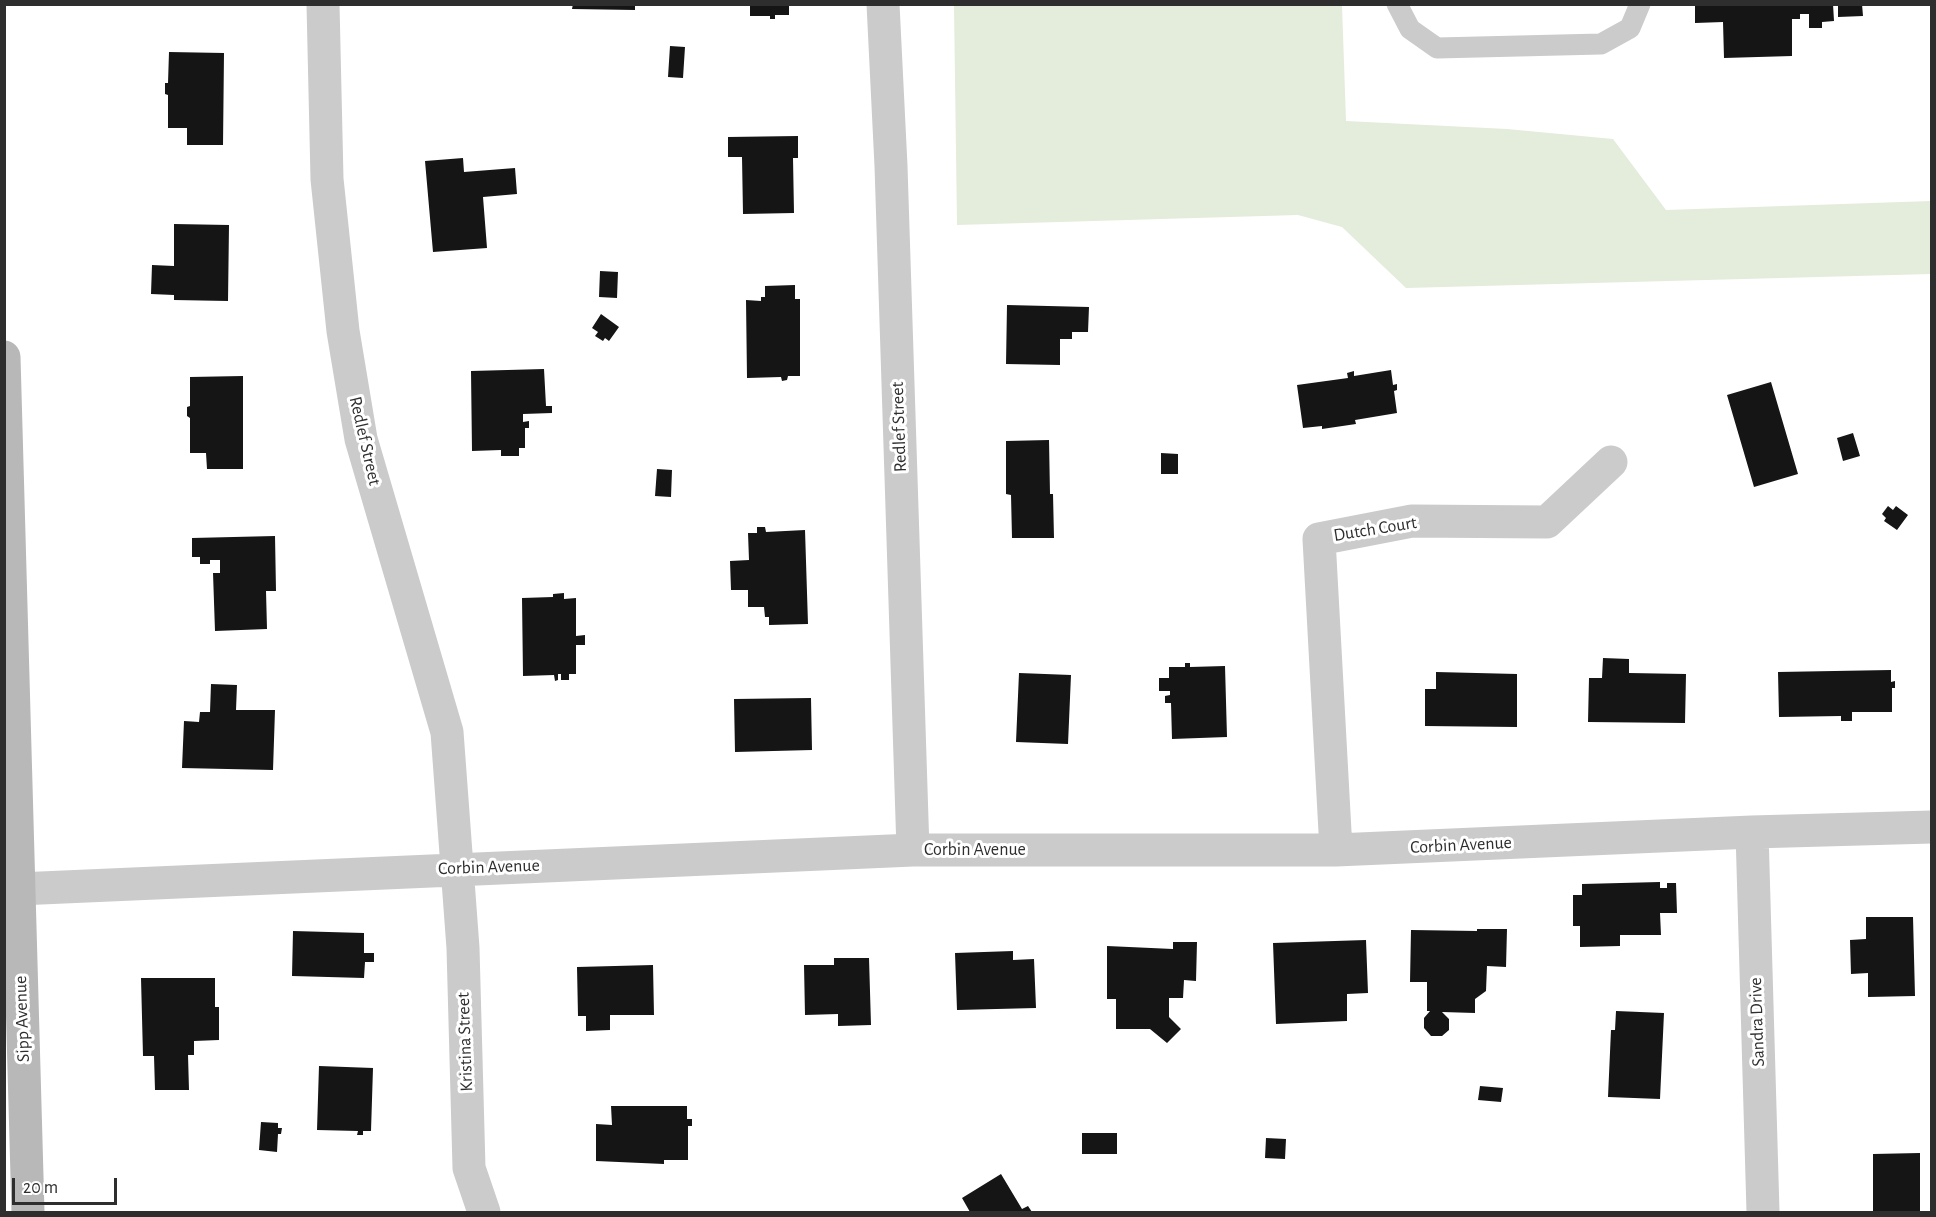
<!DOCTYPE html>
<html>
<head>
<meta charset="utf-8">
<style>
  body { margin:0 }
  #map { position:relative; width:1936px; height:1217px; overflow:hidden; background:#fff; font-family:"Alegreya Sans",sans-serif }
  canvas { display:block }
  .frame { position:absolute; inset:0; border:6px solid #2e2e2e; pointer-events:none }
  .scale { position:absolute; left:12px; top:1178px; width:105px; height:27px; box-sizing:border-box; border:3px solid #2e2e2e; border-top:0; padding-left:8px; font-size:18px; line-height:21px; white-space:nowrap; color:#2e2e2e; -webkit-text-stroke:4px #fff; paint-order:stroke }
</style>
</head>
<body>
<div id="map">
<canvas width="1936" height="1217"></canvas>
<div class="frame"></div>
<div class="scale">20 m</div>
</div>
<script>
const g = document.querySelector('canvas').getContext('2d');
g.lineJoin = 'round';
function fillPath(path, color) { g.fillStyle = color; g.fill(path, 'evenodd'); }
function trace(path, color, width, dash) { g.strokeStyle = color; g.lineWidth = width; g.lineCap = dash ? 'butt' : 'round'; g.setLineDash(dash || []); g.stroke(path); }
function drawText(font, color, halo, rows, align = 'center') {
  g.font = font + ' "Alegreya Sans",sans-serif'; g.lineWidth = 6; g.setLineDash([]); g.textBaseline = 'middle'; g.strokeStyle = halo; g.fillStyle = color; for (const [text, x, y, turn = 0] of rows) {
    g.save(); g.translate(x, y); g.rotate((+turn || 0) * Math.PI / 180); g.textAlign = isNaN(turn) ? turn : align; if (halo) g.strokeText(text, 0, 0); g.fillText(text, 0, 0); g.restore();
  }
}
fillPath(new Path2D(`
  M954,5H1342L1346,121L1507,129L1613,139L1666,210L1931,201V274L1406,288L1342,227L1298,215L957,225Z`), '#e4ecdb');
fillPath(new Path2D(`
  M573,4H635V10L572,9Z
  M750,4H789V15H775V19H770V16H750Z
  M1695,4H1833L1834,21L1822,22V28H1809V14H1800V19H1792V56L1724,58L1723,22L1695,23Z
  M1838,4H1862L1863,16L1838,17Z
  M670,46L685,47L683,78L668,77Z
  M169,52L224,53L223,145H187V128H168V95L165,94V83H168Z
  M798,136V158H793L794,213L743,214L742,157H728V137Z
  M463,158L464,172L515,168L517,194L483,197L487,248L433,252L425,161Z
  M174,224L229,225L228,301L174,300V295L151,294L152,265L174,266Z
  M600,271L618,272L617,298L599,297Z
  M795,285V299H800V376H788L787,380L782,381L781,377L747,378L746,300L761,301V297H765V286Z
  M1007,305L1089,307L1088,332H1072V339H1060V365L1006,364Z
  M601,314L619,327L609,341L605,338L603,341L595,336L598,332L592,328Z
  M544,369L546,406H552V413L523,414V422L529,421V428H525V448H519V456H501V450L472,451L471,371Z
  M1391,370L1393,385L1397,384V390L1394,391L1397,413L1355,420L1356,424L1322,429V426L1303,428L1297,385L1348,378L1347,373L1354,371V376Z
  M243,376V469H207L206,453H190V418L187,416V407L190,406V377Z
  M1771,382L1798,474L1754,487L1727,395Z
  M1853,433L1860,456L1843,461L1837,438Z
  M1049,440L1050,494H1053L1054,538H1012L1011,495L1006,494V441Z
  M1161,453L1178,454V474H1161Z
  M657,469L672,470L671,497L655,496Z
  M1888,506L1893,510L1896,506L1908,515L1897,530L1884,521L1886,518L1882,514Z
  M757,527H765L766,532L805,530L808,624L769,625V617H765L764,607H748V590H731L730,561L749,560L748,533H757Z
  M275,536L276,591H266L267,629L215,631L213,573H220V560H210V564H200V557H192V538Z
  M564,593V599L576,598V636L585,635V645H576V674H569V680H561V674H558V680L555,681L554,675L523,676L522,598L553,597V594Z
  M1603,658L1629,659V673L1686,674L1685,723L1588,722L1589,678H1602Z
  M1185,663H1190V667L1225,666L1227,737L1172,739L1171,703H1165V696L1170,695V691H1159V678H1169V667H1185Z
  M1891,670V682L1895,681V688H1892V712H1852V721H1841V716L1779,717L1778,672Z
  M1436,672L1517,674V727L1425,726V689H1436Z
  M1019,673L1071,675L1068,744L1016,742Z
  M211,684L237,685L236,710H275L273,770L182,768L184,721L199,722L200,712H210Z
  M811,698L812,750L735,752L734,699Z
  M1660,882V888H1667V883H1676L1677,913H1660L1661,935H1620V946L1580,947V926H1573V895H1582V884Z
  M1866,917H1913L1915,996L1868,997V973L1851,974L1850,940L1866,939Z
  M1477,929H1507L1506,967L1487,966L1486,991L1475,999V1013L1442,1012L1449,1019V1030L1442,1036H1431L1424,1028V1018L1430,1011H1427V982H1410L1411,930L1477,931Z
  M293,931L364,933V953H374V962H365L364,978L292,976Z
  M1366,940L1368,993L1347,994V1021L1276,1024L1273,943Z
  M1173,942H1197L1196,981L1184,980L1183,998H1169V1017L1181,1029L1167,1043L1150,1029H1116V999H1107V946L1173,949Z
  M1013,951V960L1034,959L1036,1008L957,1010L955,953Z
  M834,958H869L871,1025L838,1026V1014L805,1015L804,965H834Z
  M653,965L654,1015H610V1030L586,1031V1016H578L577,967Z
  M141,978H215V1007H219V1040L194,1041V1055H188L189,1090H155L154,1056H143Z
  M1616,1011L1664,1013L1660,1099L1608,1097L1611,1030H1615Z
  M319,1066L373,1068L371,1131H363V1135H357L358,1131L317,1130Z
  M1480,1086L1503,1088L1501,1102L1478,1100Z
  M611,1106H687V1119H692V1126H688V1160H664V1164L596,1161V1124L612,1125Z
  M261,1122L278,1123V1128H282L281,1134H278L277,1152L259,1150Z
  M1082,1133H1117V1154H1082Z
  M1266,1138L1286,1139L1285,1159L1265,1158Z
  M1920,1153V1212H1873V1154Z
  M1001,1174L1022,1209L1028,1206L1032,1212H970L962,1198Z`), '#151515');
trace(new Path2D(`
  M1397,4L1410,29L1437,48L1601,44L1630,28L1640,4`), '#cbcbcb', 21);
trace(new Path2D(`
  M323,4L327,179L343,331L361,439L447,732L463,948L469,1168L484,1212
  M883,4L891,166L913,850
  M1752,832L1763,1212
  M1336,850L1319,539L1412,521L1547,522L1611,462
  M18,889L913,850H1336L1752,832L1932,827`), '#cbcbcb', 33);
trace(new Path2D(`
  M4,357L28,1212`), '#b8b8b8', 33);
drawText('18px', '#2e2e2e', '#fff', [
  ["Redlef Street",899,427,-92],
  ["Redlef Street",365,441,77],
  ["Dutch Court",1375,529,-9],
  ["Corbin Avenue",1461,845,-3],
  ["Corbin Avenue",975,850],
  ["Corbin Avenue",489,867,-2],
  ["Sipp Avenue",22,1019,-92],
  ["Sandra Drive",1757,1022,-92],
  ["Kristina Street",465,1042,-92]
]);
</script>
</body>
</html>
